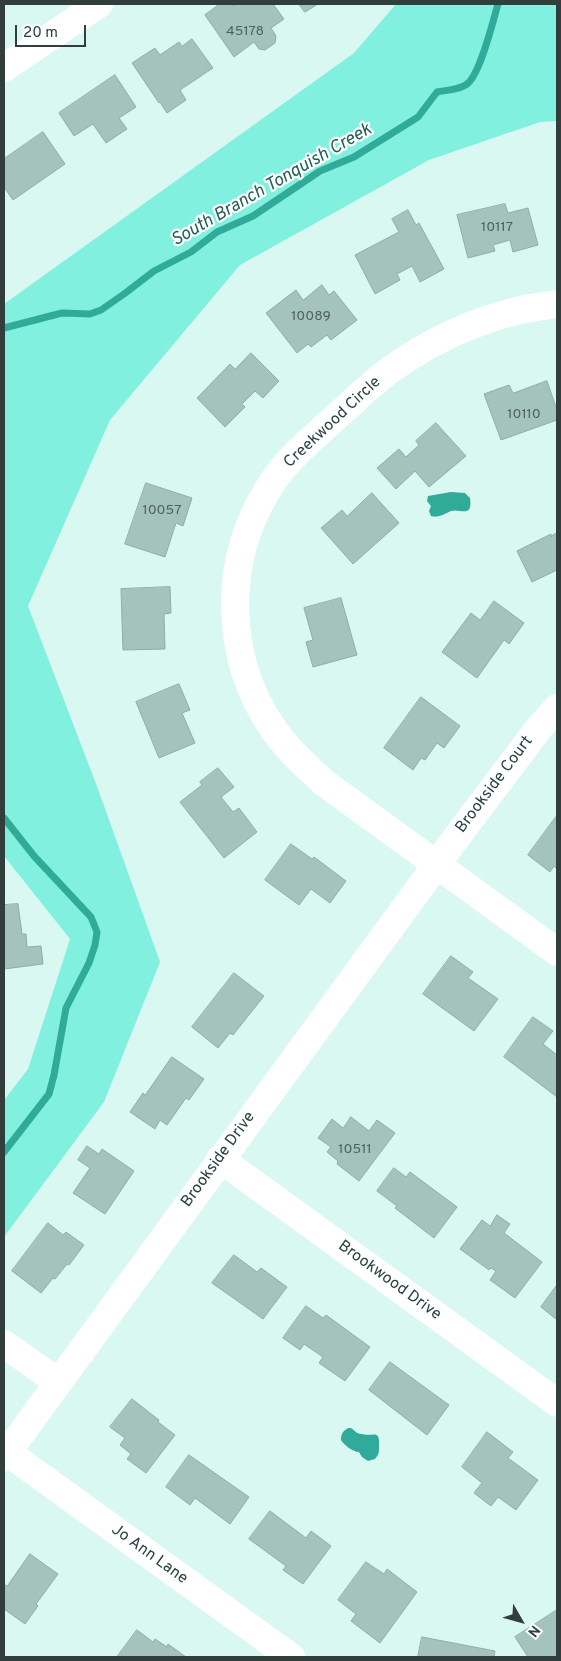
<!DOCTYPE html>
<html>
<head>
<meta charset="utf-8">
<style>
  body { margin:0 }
  #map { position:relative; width:561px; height:1661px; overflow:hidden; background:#d9f8f2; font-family:Overpass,sans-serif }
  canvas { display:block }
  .frame { position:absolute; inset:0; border:5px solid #313e3b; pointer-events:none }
  .north { position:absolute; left:496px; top:1596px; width:50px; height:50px; -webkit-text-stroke:4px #f9fffe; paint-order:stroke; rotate:128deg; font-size:14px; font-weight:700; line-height:20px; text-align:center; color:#313e3b }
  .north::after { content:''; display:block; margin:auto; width:18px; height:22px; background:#313e3b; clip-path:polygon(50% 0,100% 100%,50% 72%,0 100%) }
  .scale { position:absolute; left:15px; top:25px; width:71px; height:22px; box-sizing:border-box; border:2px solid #313e3b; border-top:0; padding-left:6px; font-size:15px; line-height:18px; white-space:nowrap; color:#313e3b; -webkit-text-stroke:4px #f9fffe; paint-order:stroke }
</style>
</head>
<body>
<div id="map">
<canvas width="561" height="1661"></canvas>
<div class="frame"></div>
<div class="north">N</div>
<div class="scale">20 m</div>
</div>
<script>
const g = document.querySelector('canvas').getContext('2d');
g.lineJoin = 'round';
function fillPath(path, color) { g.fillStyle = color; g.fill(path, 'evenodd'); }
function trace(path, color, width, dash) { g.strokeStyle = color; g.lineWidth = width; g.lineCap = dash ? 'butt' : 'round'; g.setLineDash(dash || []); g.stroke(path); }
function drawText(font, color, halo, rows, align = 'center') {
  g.font = font + ' Overpass,sans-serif'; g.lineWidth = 4.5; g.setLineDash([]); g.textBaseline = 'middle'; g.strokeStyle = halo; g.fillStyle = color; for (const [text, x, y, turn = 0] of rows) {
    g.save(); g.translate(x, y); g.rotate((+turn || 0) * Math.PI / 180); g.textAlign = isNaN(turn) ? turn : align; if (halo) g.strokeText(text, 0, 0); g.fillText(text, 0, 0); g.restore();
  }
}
fillPath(new Path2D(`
  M396,4H557V121L540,122L429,160L240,265L110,420L28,606L98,789L160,962L104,1102L4,1237V1100L28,1069L70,939L4,856V304L354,53Z`), '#82f0de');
fillPath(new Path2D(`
  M451,492L465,493L470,498C473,519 460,508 451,511C444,514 439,518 431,516L429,511L431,506L427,501L428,496Z
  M348,1428H351C354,1430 357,1434 361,1434C374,1437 380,1428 379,1447C379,1453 379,1454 375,1459L368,1461L362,1457L359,1452C353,1452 344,1445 341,1440C341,1434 343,1431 348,1428Z`), '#30aa99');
trace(new Path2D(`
  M4,328L62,313L90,314L101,310L124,294L154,271L191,252L217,232L253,216L320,171L354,157L418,117L437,92C446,90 460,90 467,84C480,75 493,21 498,4
  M4,818L34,856L91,917L97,932L95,945L89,963L66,1008L54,1075L49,1094L4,1152`), '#30aa99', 7);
const building = new Path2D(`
  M220,4H232L233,6L236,4H273L284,19L271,28L276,36L275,43L265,50L259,49L254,42L234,57L205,15Z
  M299,4H318L305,12Z
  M192,39L213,68L180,90L186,100L167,113L160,102L159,103L132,63L155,48L160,55L179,42L182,46Z
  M115,75L136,107L119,118L127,129L106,143L93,124L74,136L59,113Z
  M43,132L65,164L13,200L4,187V159Z
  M505,204L508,213L528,208L538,245L513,252L510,240L493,245L495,251L468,258L457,215Z
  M408,210L416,225L419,223L444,269L420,282L412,266L397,274L400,280L375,294L355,255L399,232L392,219Z
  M322,285L329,295L334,291L357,320L331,340L327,335L311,347L308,344L297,353L266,313L296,290L303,300Z
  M251,353L279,381L263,398L255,391L242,404L245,407L225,427L197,398L230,364L235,369Z
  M547,381L557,410V420L501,440L484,394L509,385L513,393Z
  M436,423L466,456L429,487L415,471L396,489L377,468L399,449L406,457L419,445L416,441Z
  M146,483L192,498L183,526L176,523L165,557L125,544Z
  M372,493L399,523L353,564L321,528L342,510L347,516Z
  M557,533V570L532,582L517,551L551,534V536Z
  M170,587L171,613L164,614L165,649L123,650L121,589Z
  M341,598L357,655L313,667L306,642L313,640L304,608Z
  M494,601L524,623L509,644L504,640L477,678L442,652L471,613L480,620Z
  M179,684L190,710L182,713L195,743L159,758L136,702Z
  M421,697L460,726L444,748L437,743L425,760L421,758L413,770L384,748Z
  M218,768L234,787L221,797L233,812L239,808L257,832L224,858L180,802L202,785L200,782Z
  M556,817L557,818V869L554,866L550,872L528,855Z
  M291,844L312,859L314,857L346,881L330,903L311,889L299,905L265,880Z
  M18,904L22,934H26L27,947L41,946L43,964L4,969V905Z
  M451,956L473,972L468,978L498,999L474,1031L423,994Z
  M234,973L264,996L233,1035L230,1033L218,1048L192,1027Z
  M533,1017L553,1031L543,1044L557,1055V1097L504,1057Z
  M172,1057L204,1079L189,1100L186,1098L167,1125L160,1120L155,1129L130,1112L143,1093L145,1095Z
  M351,1117L369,1131L377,1120L395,1133L359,1181L337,1164L338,1161L327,1152L331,1147L318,1138L332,1119L343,1128Z
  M87,1146L99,1154L102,1149L134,1171L105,1214L73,1193L90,1168L78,1160Z
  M394,1168L406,1177L410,1172L457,1207L434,1238L395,1208L397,1206L377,1191Z
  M497,1215L510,1224L504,1233L542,1262L515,1298L490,1280L496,1271L491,1268L489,1270L460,1249L482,1220L490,1226Z
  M48,1223L63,1235L66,1232L84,1245L69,1265L67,1264L55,1279L53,1278L41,1293L12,1271Z
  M234,1255L257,1272L261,1268L287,1287L263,1319L212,1283Z
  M557,1285V1320L541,1307Z
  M306,1306L323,1318L326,1315L370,1347L345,1381L319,1363L323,1357L304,1344L300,1350L283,1338Z
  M390,1362L449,1405L427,1435L369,1390Z
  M132,1399L159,1420L158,1422L175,1435L146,1473L127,1459L131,1454L120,1445L125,1438L110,1427Z
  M487,1432L513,1452L508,1458L538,1480L516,1510L498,1497L491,1506L474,1493L482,1483L462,1467Z
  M189,1455L249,1497L230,1524L195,1498L190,1505L166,1487Z
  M270,1511L306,1538L311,1531L331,1546L303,1584L283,1570L286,1566L249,1539Z
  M30,1554L58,1574L36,1604L38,1606L25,1624L4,1609V1584L7,1586Z
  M366,1562L384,1574L387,1569L417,1592L380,1643L351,1621L356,1614L338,1600Z
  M557,1610V1657H528L515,1637Z
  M137,1630L153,1642L155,1639L167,1647L168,1644L186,1657H117Z
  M422,1637L495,1651L494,1657H418Z`);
fillPath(building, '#a5c3bd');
trace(building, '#8fada7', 1);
trace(new Path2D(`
  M4,68L99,4
  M557,304C545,306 532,307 520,310C474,321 429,342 390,370C371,384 354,401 336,417C311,440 284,461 267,491C222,564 225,660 274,730C288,750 306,766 323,782L557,952
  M220,1159L557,1403
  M4,1344L58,1382
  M7,1452L291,1657
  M4,1457L453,842L539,728L557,708`), '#fff', 28);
drawText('14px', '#4e5f5c', null, [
  ["45178",245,32],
  ["10117",497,228],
  ["10089",311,317],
  ["10110",524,415],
  ["10057",162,511],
  ["10511",355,1150]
]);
drawText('16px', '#313e3b', '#f9fffe', [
  ["Creekwood Circle",333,423,-43],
  ["Brookside Court",495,785,-53],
  ["Brookside Drive",219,1160,-54],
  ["Brookwood Drive",389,1281,36],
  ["Jo Ann Lane",149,1555,36]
]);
drawText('italic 18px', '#2a5b53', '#f9fffe', [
  ["South Branch Tonquish Creek",272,186,-30]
]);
</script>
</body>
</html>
